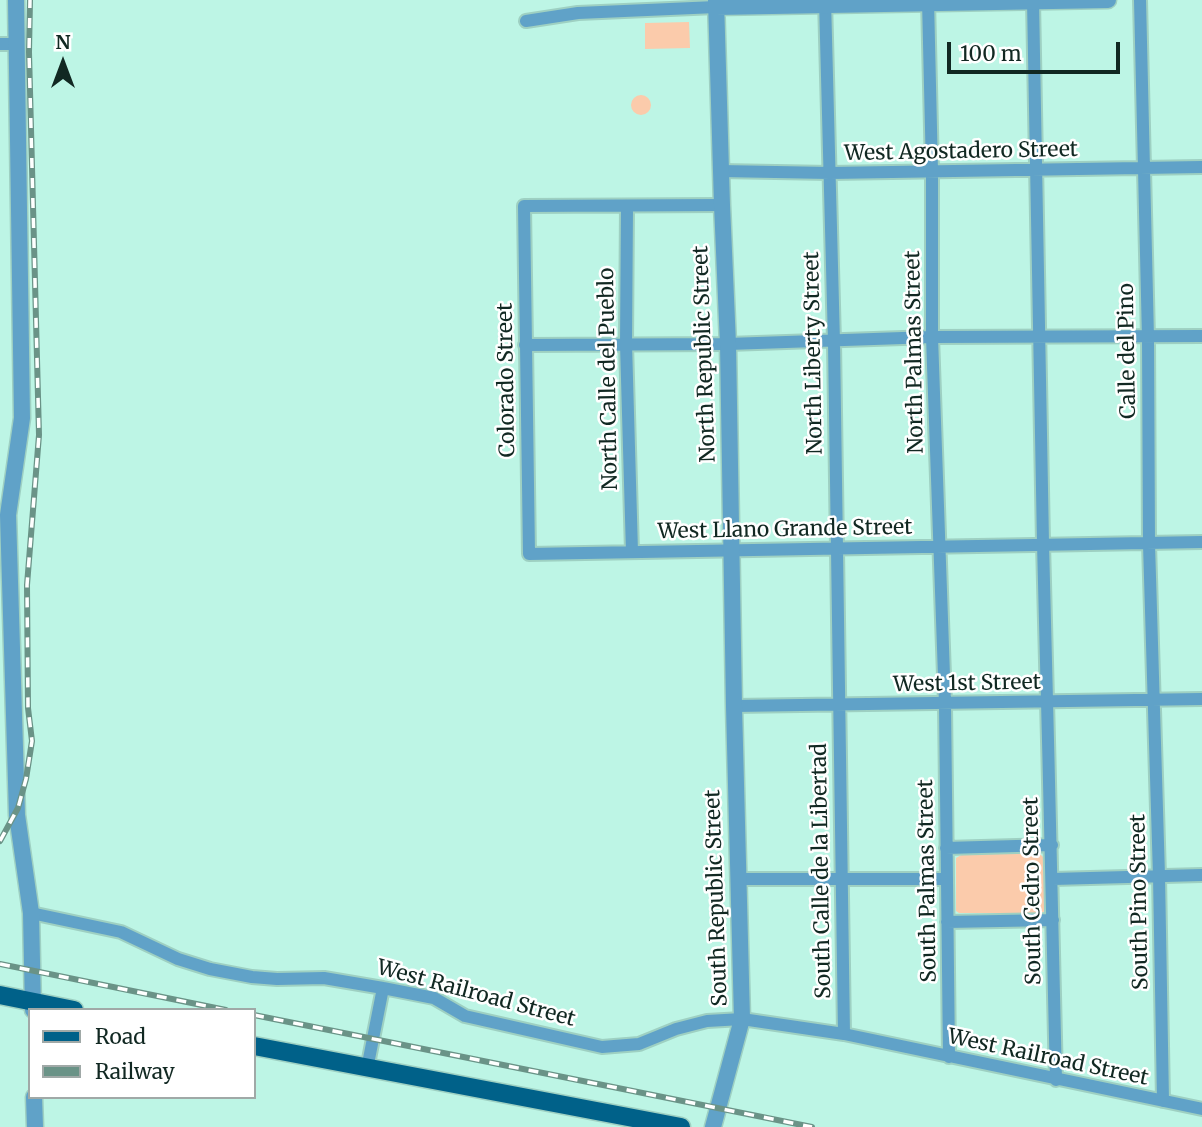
<!DOCTYPE html>
<html>
<head>
<meta charset="utf-8">
<style>
  body { margin:0 }
  #map { position:relative; width:1202px; height:1127px; overflow:hidden; background:#bdf5e5; font-family:Merriweather,serif }
  canvas { display:block }
  .legend { position:absolute; left:28px; top:1008px; width:228px; height:91px; box-sizing:border-box; background:#fff; border:2px solid #a0a9a7; margin:0; padding:9px 12px; list-style:none; font-size:21px; color:#112822 }
  .legend li { display:flex; align-items:center; gap:14px; height:35px }
  .legend b { width:35px; border:2px solid #a0a9a7 }
  .north { position:absolute; left:28px; top:28px; width:70px; height:70px; -webkit-text-stroke:5px #fff; paint-order:stroke; rotate:0deg; font-size:19px; font-weight:700; line-height:28px; text-align:center; color:#112822 }
  .north::after { content:''; display:block; margin:auto; width:24px; height:32px; background:#112822; clip-path:polygon(50% 0,100% 100%,50% 72%,0 100%) }
  .scale { position:absolute; left:947px; top:42px; width:173px; height:32px; box-sizing:border-box; border:4px solid #112822; border-top:0; padding-left:9px; font-size:21px; line-height:24px; white-space:nowrap; color:#112822; -webkit-text-stroke:5px #fff; paint-order:stroke }
</style>
</head>
<body>
<div id="map">
<canvas width="1202" height="1127"></canvas>
<ul class="legend">
<li><b style="height:9px;background:#006189"></b>Road</li>
<li><b style="height:9px;background:#6a9387"></b>Railway</li>
</ul>
<div class="north">N</div>
<div class="scale">100 m</div>
</div>
<script>
const g = document.querySelector('canvas').getContext('2d');
g.lineJoin = 'round';
function fillPath(path, color) { g.fillStyle = color; g.fill(path, 'evenodd'); }
function trace(path, color, width, dash) { g.strokeStyle = color; g.lineWidth = width; g.lineCap = dash ? 'butt' : 'round'; g.setLineDash(dash || []); g.stroke(path); }
function drawText(font, color, halo, rows, align = 'center') {
  g.font = font + ' Merriweather,serif'; g.lineWidth = 5; g.setLineDash([]); g.textBaseline = 'middle'; g.strokeStyle = halo; g.fillStyle = color; for (const [text, x, y, turn = 0] of rows) {
    g.save(); g.translate(x, y); g.rotate((+turn || 0) * Math.PI / 180); g.textAlign = isNaN(turn) ? turn : align; if (halo) g.strokeText(text, 0, 0); g.fillText(text, 0, 0); g.restore();
  }
}
fillPath(new Path2D(`
  M689,22L690,48L645,49V23Z
  M631 105a10 10 0 1 1 20 0a10 10 0 1 1-20 0Z
  M963,854H1040L1044,858L1045,911L1042,913H959L956,911V858Z`), '#fbcbab');
const minor = new Path2D(`
  M825,0L834,342L844,1034
  M928,0L932,171V337L945,704L949,1057
  M1033,0C1038,181 1038,362 1043,543C1047,722 1053,901 1056,1080
  M1140,0L1148,338L1149,544L1159,876L1163,1101
  M526,21L578,13L716,7
  M0,44H17
  M721,171L830,173L1202,167
  M722,205L524,206L529,554L1202,542
  M627,206L626,344L632,552
  M525,345L728,344L932,337L1202,336
  M734,706L1202,699
  M946,848L1052,845
  M737,879H947
  M1053,879L1202,875
  M31,913L121,932L178,959L210,969L252,977L277,979L324,978L383,988L434,998L465,1016L602,1047L639,1044L676,1029L707,1021L742,1019L844,1034L1202,1109
  M947,922L1053,920
  M367,1069L383,988`);
const tertiary = new Path2D(`
  M16,0L22,418L8,515L17,815L31,913L33,1010
  M716,7L1108,0
  M34,1097L35,1127
  M713,1127L742,1019L734,706L728,344L722,205L716,0`);
const primary = new Path2D(`
  M0,995L74,1010
  M254,1046L681,1127`);
trace(minor, '#9ed0c2', 16);
trace(tertiary, '#9ed0c2', 19);
trace(primary, '#9ed0c2', 21);
trace(minor, '#60a2c8', 12);
trace(tertiary, '#60a2c8', 16);
trace(primary, '#006189', 18);
const rail = new Path2D(`
  M0,841L18,808L26,779L32,741L28,708L27,585L39,435L29,52L30,0
  M0,964L226,1010
  M254,1015L812,1127`);
trace(rail, '#6a9387', 6);
trace(rail, '#fff', 3.5, [10]);
drawText('21px', '#112822', '#fff', [
  ["West Agostadero Street",961,152,-1],
  ["Calle del Pino",1128,351,-91],
  ["North Palmas Street",915,352,-91],
  ["North Liberty Street",814,353,-91],
  ["North Republic Street",705,354,-92],
  ["North Calle del Pueblo",609,379,-91],
  ["Colorado Street",507,380,-91],
  ["West Llano Grande Street",785,530,-1],
  ["West 1st Street",967,684,-1],
  ["South Calle de la Libertad",822,871,-91],
  ["South Palmas Street",928,881,-91],
  ["South Cedro Street",1033,891,-91],
  ["South Republic Street",717,898,-92],
  ["South Pino Street",1140,902,-91],
  ["West Railroad Street",476,994,15],
  ["West Railroad Street",1048,1058,12]
]);
</script>
</body>
</html>
